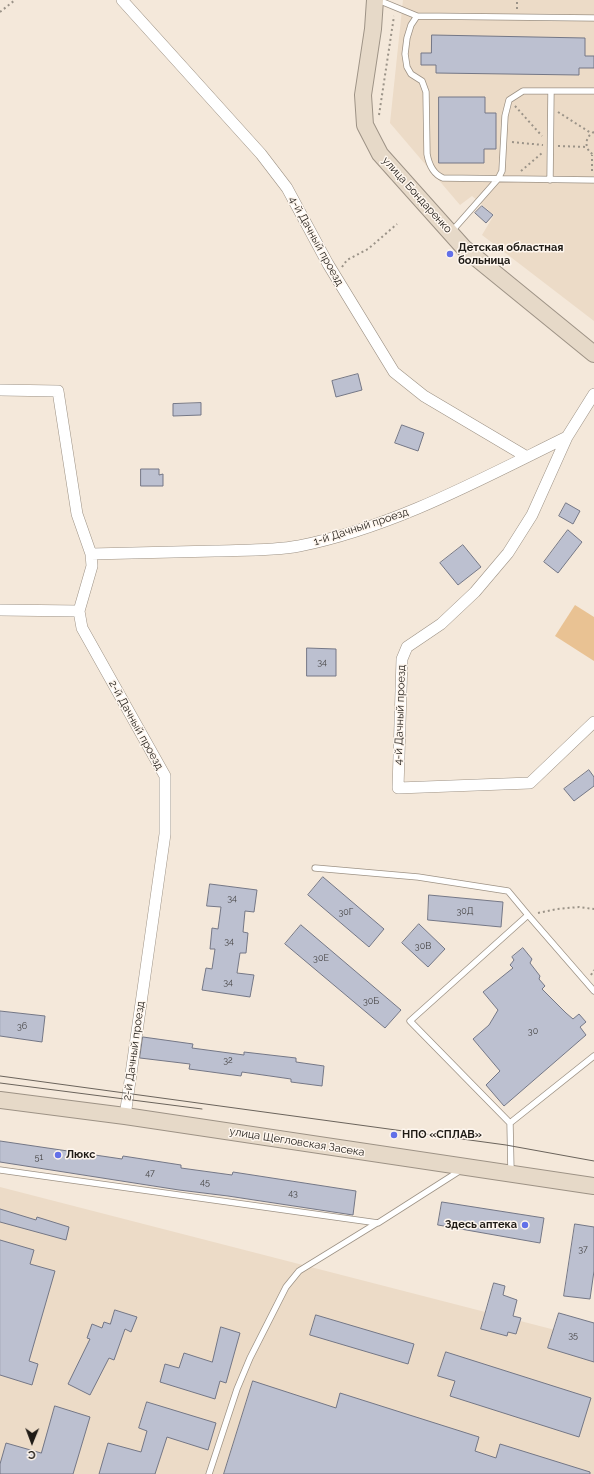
<!DOCTYPE html>
<html>
<head>
<meta charset="utf-8">
<style>
  body { margin:0 }
  #map { position:relative; width:594px; height:1474px; overflow:hidden; background:#f4e8da; font-family:Raleway,sans-serif }
  canvas { display:block }
  .north { position:absolute; left:12px; top:1422px; width:40px; height:40px; -webkit-text-stroke:3px #fef6ee; paint-order:stroke; rotate:181deg; font-size:11px; font-weight:700; line-height:16px; text-align:center; color:#1f1b16 }
  .north::after { content:''; display:block; margin:auto; width:14px; height:18px; background:#1f1b16; clip-path:polygon(50% 0,100% 100%,50% 72%,0 100%) }
</style>
</head>
<body>
<div id="map">
<canvas width="594" height="1474"></canvas>
<div class="north">С</div>
</div>
<script>
const g = document.querySelector('canvas').getContext('2d');
g.lineJoin = 'round';
function fillPath(path, color) { g.fillStyle = color; g.fill(path, 'evenodd'); }
function trace(path, color, width, dash) { g.strokeStyle = color; g.lineWidth = width; g.lineCap = dash ? 'butt' : 'round'; g.setLineDash(dash || []); g.stroke(path); }
function drawText(font, color, halo, rows, align = 'center') {
  g.font = font + ' Raleway,sans-serif'; g.lineWidth = 3; g.setLineDash([]); g.textBaseline = 'middle'; g.strokeStyle = halo; g.fillStyle = color; for (const [text, x, y, turn = 0] of rows) {
    g.save(); g.translate(x, y); g.rotate((+turn || 0) * Math.PI / 180); g.textAlign = isNaN(turn) ? turn : align; if (halo) g.strokeText(text, 0, 0); g.fillText(text, 0, 0); g.restore();
  }
}
fillPath(new Path2D(`
  M403,0H594V321L482,235L494,215L472,196L460,205L390,123Z
  M0,1187L594,1340V1474H0Z`), '#ecdbc7');
fillPath(new Path2D(`
  M575,605L594,617V661L555,636Z`), '#e9c293');
const building = new Path2D(`
  M432,35L585,38V56H594V68H579V75L436,73V65H421V53H431Z
  M439,97H485V113H496V149H484V163H439Z
  M482,206L493,215L486,223L475,213Z
  M358,374L362,390L336,397L332,381Z
  M201,403V415L173,416V404Z
  M402,425L424,433L418,451L395,443Z
  M141,469H159V475L163,474V486H141Z
  M566,503L580,511L573,524L559,516Z
  M568,530L582,542L558,573L544,562Z
  M463,545L481,567L458,585L440,563Z
  M307,648L336,649V676H307Z
  M589,770L594,777V786L574,801L564,789Z
  M323,877L384,929L369,947L308,895Z
  M210,884L257,890L254,912L245,911L243,932L248,933L246,953H240L237,973L254,975L250,997L202,990L206,968L212,969L215,949H210L212,928L218,929L221,907L207,906Z
  M429,895L503,902L501,927L428,920Z
  M419,924L445,949L428,967L402,943Z
  M301,925L401,1010L385,1028L285,944Z
  M523,948L532,959L530,963L540,976L539,979L545,986L542,989L566,1013L573,1019L579,1014L586,1022L580,1027L586,1035L504,1106L486,1085L500,1071L473,1039L489,1025L498,1010L483,992L513,968L510,965L514,960L512,957Z
  M0,1011L45,1016L42,1042L0,1036Z
  M143,1037L193,1044L192,1048L244,1055V1052L296,1058V1062L324,1066L322,1086L291,1082V1079L242,1072L241,1076L189,1069L190,1064L140,1058Z
  M0,1141L122,1159L123,1156L181,1165V1168L232,1175L233,1172L356,1191L353,1215L228,1196L179,1190L0,1162Z
  M442,1202L544,1218L540,1243L438,1225Z
  M0,1209L36,1220L37,1217L69,1227L66,1240L0,1222Z
  M575,1224L594,1227V1271L590,1299L564,1296Z
  M0,1240L34,1250L30,1264L55,1271L29,1361L38,1364L32,1385L0,1375Z
  M494,1283L505,1286L503,1295L517,1300L513,1316L521,1318L516,1334L508,1332L507,1336L481,1329Z
  M115,1310L137,1317L131,1332L125,1329L114,1360L109,1358L90,1395L68,1384L90,1339L87,1338L92,1324L102,1328L104,1322L110,1324Z
  M559,1313L594,1323V1362L548,1348Z
  M316,1315L414,1344L408,1364L310,1335Z
  M221,1327L240,1333L226,1383L220,1381L215,1399L160,1382L165,1364L179,1368L184,1353L212,1362Z
  M446,1352L591,1398L579,1437L450,1396L455,1381L438,1376Z
  M253,1381L336,1408L340,1393L479,1437L475,1451L496,1458L500,1444L590,1472V1474H224Z
  M147,1402L216,1423L208,1450L167,1437L155,1474H99L108,1443L141,1452L147,1431L139,1428Z
  M55,1406L90,1417L73,1474H0V1464L6,1443L41,1453Z`);
fillPath(building, '#bcc0d0');
trace(building, '#747786', 1);
const lane = new Path2D(`
  M378,0L417,16
  M594,18L417,16L411,25L407,38L405,54L407,67L411,74L422,81L426,92L427,154C429,165 433,174 443,178L594,180
  M550,180L551,91
  M452,231L498,179L502,171L505,116L509,100L523,91H594
  M315,868L418,877L508,891L528,915
  M510,1123L594,1056
  M0,1170L378,1223L461,1170
  M511,1172L510,1123L410,1021L528,915L594,991
  M209,1474L237,1389L250,1358L286,1287L299,1271L377,1223`);
const street = new Path2D(`
  M122,0L261,154L287,188L328,264L394,372L424,396L527,457
  M0,390L58,391L77,514L91,554L92,566L79,611L82,628L165,776V834L125,1116
  M594,394L567,437L532,515L508,553L475,592L441,624L407,647L402,659L398,788L530,783L594,722
  M91,554C132,553 174,552 215,551C243,550 272,551 299,546C394,527 481,479 567,437
  M0,610L79,611`);
const secondary = new Path2D(`
  M375,0L373,29L363,95L365,125L380,154L464,248L594,354
  M0,1100L125,1116L594,1186`);
trace(lane, '#9d9285', 7);
trace(street, '#9d9285', 12);
trace(secondary, '#9d9285', 18);
trace(new Path2D(`
  M517,9V0
  M0,12L15,0
  M515,106L542,136
  M558,112L591,133
  M379,115L394,16
  M594,132C584,137 584,150 594,155
  M512,142L543,145
  M558,146L587,147
  M521,171L542,153
  M592,171V155
  M342,267L347,260L368,249L397,224
  M538,913L557,909L579,907L594,909
  M591,975L594,970`), '#9b9388', 2, [2, 3]);
trace(lane, '#fff', 5.5);
trace(street, '#fff', 11);
trace(secondary, '#e6d9c8', 16);
trace(new Path2D(`
  M0,1076L506,1145L594,1161
  M0,1083L202,1109`), '#6a635b', 1);
for (const [x, y, r, color] of [
  [450,254,4,"#6270e8"],
  [394,1135,4,"#6270e8"],
  [58,1155,4,"#6270e8"],
  [525,1225,4,"#6270e8"]
]) { const dot = new Path2D(); dot.arc(x, y, r, 0, 2 * Math.PI); g.fillStyle = color; g.fill(dot); trace(dot, '#fef6ee', 1.5); }
drawText('9px', '#464444', null, [
  ["34",322,662],
  ["34",232,898],
  ["30Д",465,911],
  ["30Г",346,912],
  ["34",229,941],
  ["30В",423,946],
  ["30Е",321,958],
  ["34",228,982],
  ["30Б",371,1001],
  ["36",22,1026],
  ["30",533,1031],
  ["32",228,1060],
  ["51",39,1157],
  ["47",150,1173],
  ["45",205,1182],
  ["43",293,1193],
  ["37",583,1249],
  ["35",573,1335]
]);
drawText('11px', '#1f1b16', '#fef6ee', [
  ["улица Бондаренко",417,195,48],
  ["4-й Дачный проезд",316,241,61],
  ["1-й Дачный проезд",361,527,-18],
  ["4-й Дачный проезд",400,715,-88],
  ["2-й Дачный проезд",136,725,61],
  ["2-й Дачный проезд",134,1051,-82],
  ["улица Щегловская Засека",297,1142,9]
]);
drawText('bold 11px', '#1f1b16', '#fef6ee', [
  ["Детская областная",458,248],
  ["больница",458,261],
  ["НПО «СПЛАВ»",402,1135],
  ["Люкс",66,1155],
  ["Здесь аптека",517,1225,"right"]
], 'left');
</script>
</body>
</html>
